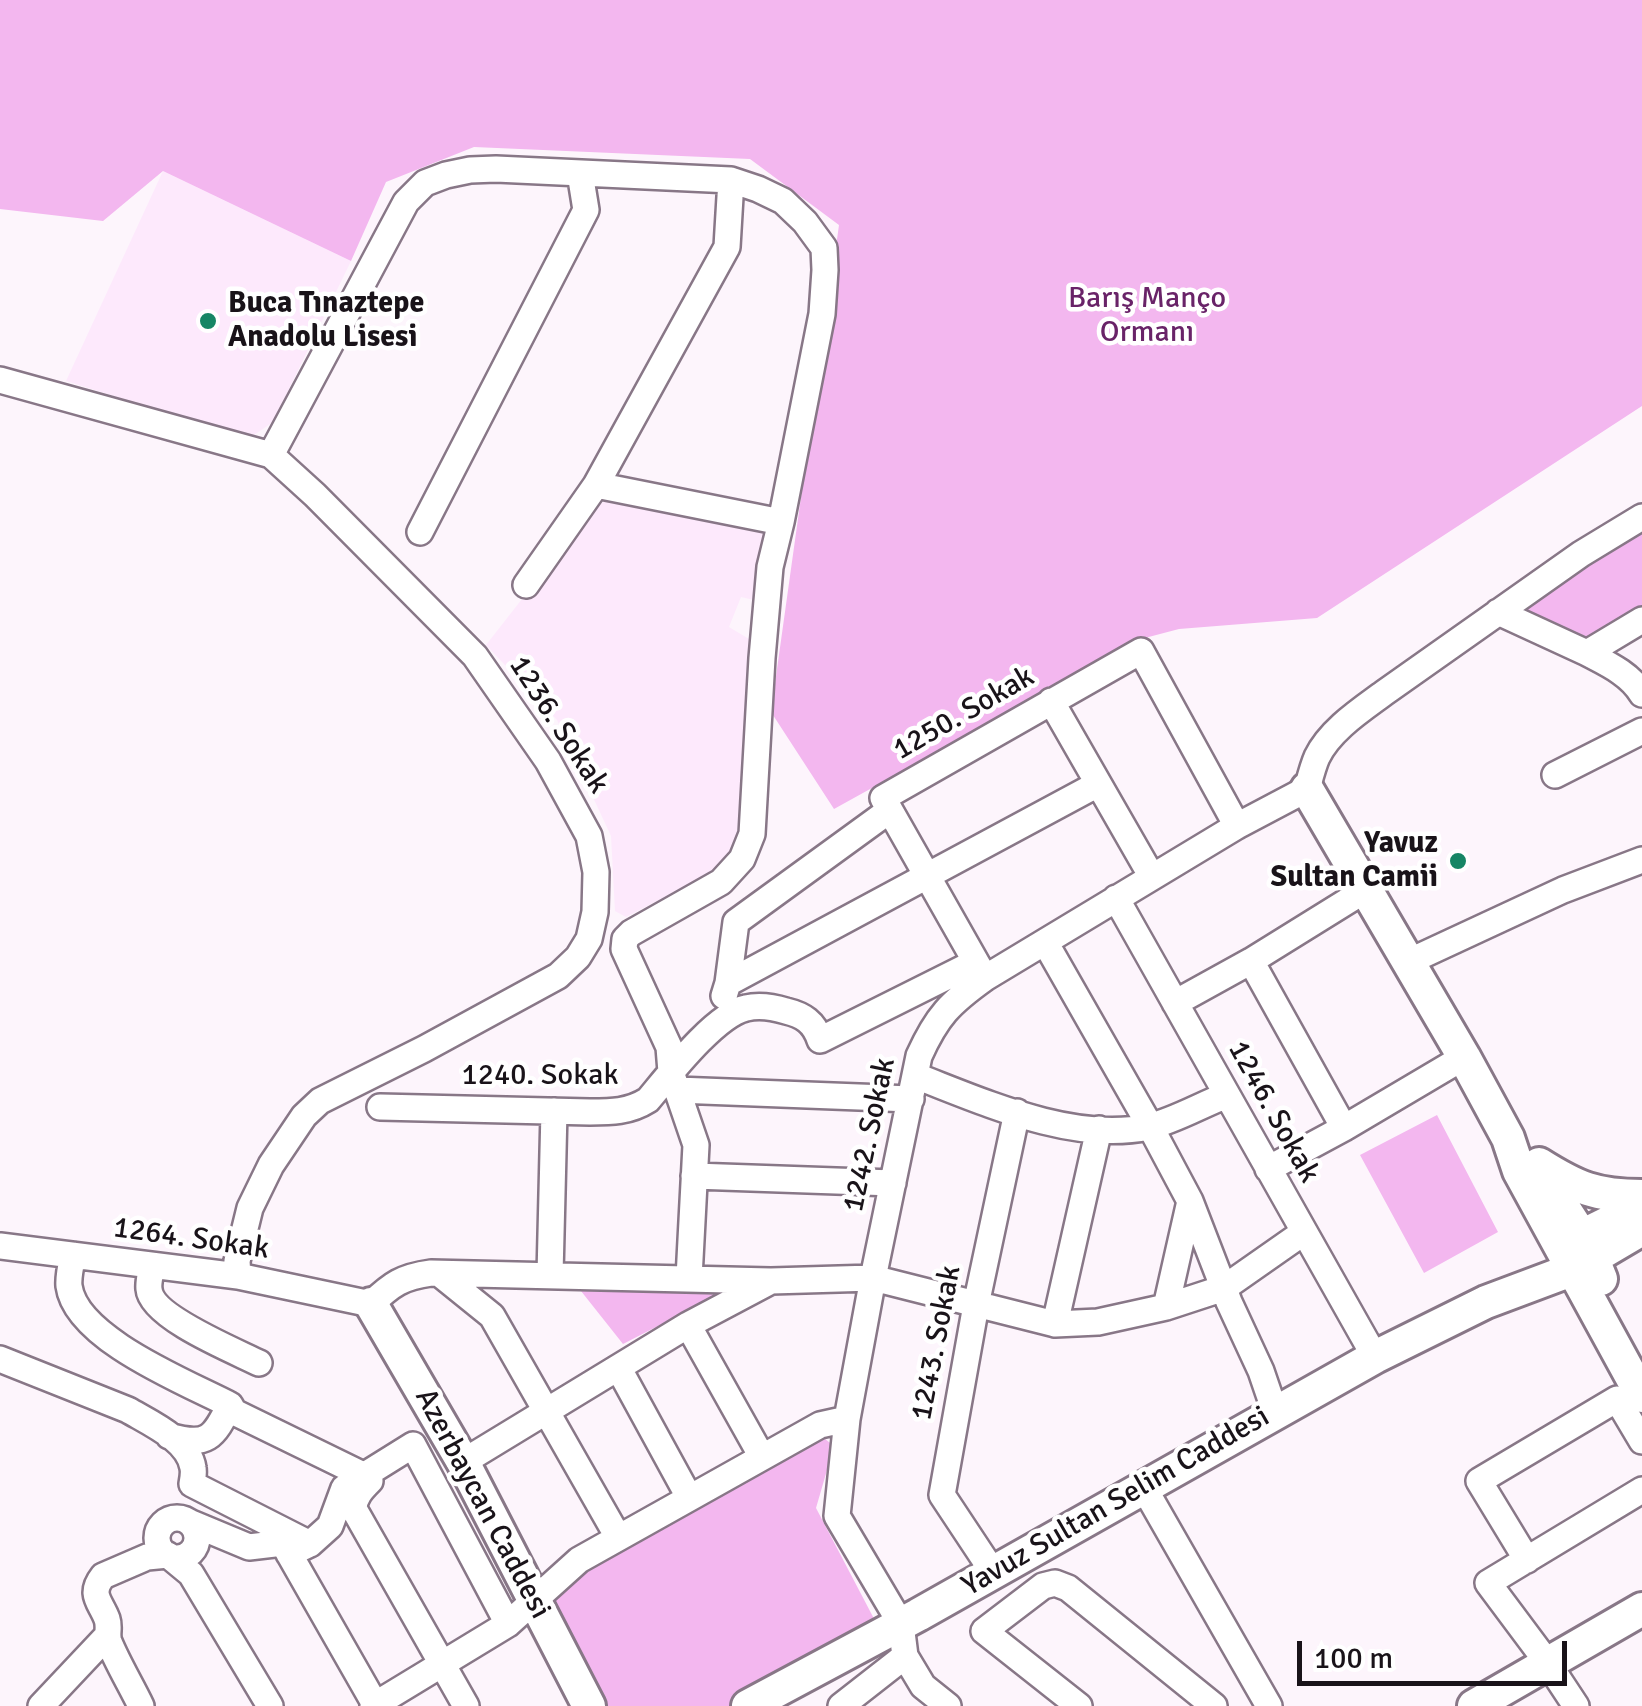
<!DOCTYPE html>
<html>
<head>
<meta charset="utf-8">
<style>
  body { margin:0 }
  #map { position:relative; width:1642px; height:1706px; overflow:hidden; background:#fdf5fc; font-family:Signika,sans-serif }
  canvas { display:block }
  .scale { position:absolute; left:1297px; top:1641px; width:270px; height:45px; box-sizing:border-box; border:5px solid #191319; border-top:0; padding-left:12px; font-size:30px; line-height:35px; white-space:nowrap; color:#191319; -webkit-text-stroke:8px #fff; paint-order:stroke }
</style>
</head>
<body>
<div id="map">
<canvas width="1642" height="1706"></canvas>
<div class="scale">100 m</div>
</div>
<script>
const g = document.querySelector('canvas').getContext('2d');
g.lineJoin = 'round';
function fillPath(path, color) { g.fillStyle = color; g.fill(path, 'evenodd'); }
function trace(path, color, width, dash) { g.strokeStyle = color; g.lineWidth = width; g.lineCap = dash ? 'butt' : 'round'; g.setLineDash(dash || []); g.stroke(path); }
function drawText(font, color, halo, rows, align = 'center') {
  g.font = font + ' Signika,sans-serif'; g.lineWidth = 9; g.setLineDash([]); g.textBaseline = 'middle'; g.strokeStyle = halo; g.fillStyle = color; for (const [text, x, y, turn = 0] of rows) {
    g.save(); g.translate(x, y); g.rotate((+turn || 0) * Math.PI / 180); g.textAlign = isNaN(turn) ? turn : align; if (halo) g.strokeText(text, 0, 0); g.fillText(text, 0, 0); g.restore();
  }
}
fillPath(new Path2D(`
  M163,171L351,261L273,422L254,435H237L66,381Z
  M613,497L767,523L758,601L741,597L729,627L754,642L736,844L724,866L626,917L615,911L611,836L557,720L486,645L594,507Z`), '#fde9fc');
fillPath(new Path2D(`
  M0,0H1642V406L1317,618L1179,629L1141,639L834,809L771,712L839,225L750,159L474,147L386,182L351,261L163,171L103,221L0,209Z
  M1642,517V620L1587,653L1498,612Z
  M1437,1115L1498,1232L1424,1273L1360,1155Z
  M577,1286L724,1292L623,1344Z
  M820,1435L834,1446L816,1508L882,1634L747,1706H600L547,1606L584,1569Z`), '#f3b7ef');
const minor = new Path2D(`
  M731,180L727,247L596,485L781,522
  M0,380L271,455L315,495L475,656L548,761L589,836L596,872L595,912L589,939L578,957L558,976L424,1049L320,1101L304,1116L271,1165L250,1208L237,1261L238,1276
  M271,455L406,202L425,183L446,175L470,170L496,169L731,180L758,189L783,201L805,222L824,248L825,270L822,314L781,522L770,567L762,658L752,834L742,859L721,882L631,933L625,939L624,949L669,1047L671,1072L696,1145L689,1278
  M420,532L586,210L580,173
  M526,585L596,485
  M1498,612L1587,653L1642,620
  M1587,653C1608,664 1630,674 1642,694
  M1051,701L1152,877
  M1555,775L1642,731
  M1116,898L1375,1357
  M1045,942L1150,1126L1190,1201L1166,1307
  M1251,961L1344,1128
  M1408,962L1563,890L1642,860
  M985,978L883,798L1141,651L1237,826
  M728,983L1098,784
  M724,996L728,983L736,922L890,810
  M1175,1003L1251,961L1367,889
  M916,1076C984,1102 1073,1143 1148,1127C1174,1121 1201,1105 1227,1095
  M677,1090L911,1099
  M380,1107L590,1112C611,1112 629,1112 648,1100C669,1075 715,1015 746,1008C758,1005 773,1007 786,1011C803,1015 814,1022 820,1040L976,962
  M1268,1169L1344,1128L1464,1057
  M694,1176L893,1183
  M1190,1201L1229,1302L1261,1371L1275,1412
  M0,1246L238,1276L371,1304C392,1284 402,1277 431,1273L771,1281L873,1278L1055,1324L1098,1322L1166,1307L1224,1288L1304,1232
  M73,1255C71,1264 68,1277 69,1286C76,1339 188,1383 230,1405L234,1412L363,1475
  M152,1265C151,1272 148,1282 149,1289C151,1317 235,1351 259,1363
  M440,1274L492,1316L618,1537
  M550,1275L554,1111
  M1055,1324L1099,1129
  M688,1325L762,1457
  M0,1359L128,1410C150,1423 189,1440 193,1468C194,1473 193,1478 192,1484L310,1544
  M619,1369L689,1497
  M169,1436C208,1447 213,1438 230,1405
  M463,1462L688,1325L771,1281
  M370,1481C362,1489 354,1497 354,1509L466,1706
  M1143,1486L1269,1706
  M157 1538a20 20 0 1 1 40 0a20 20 0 1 1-40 0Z
  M189,1522L249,1547L283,1543L376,1706
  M289,1554L310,1544L330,1526L344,1488L413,1445L508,1624
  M1527,1560L1479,1481L1617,1399L1642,1441
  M993,1572L942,1495L976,1305L1017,1112
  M41,1706L107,1636
  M141,1706C131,1685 118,1664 109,1642C106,1634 110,1628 107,1619C101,1602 88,1595 103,1576L147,1557L168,1555L191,1574L270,1706
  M373,1706L508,1624L579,1560L820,1425L847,1419
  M841,1706L905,1656
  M948,1706L923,1686L905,1656L901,1624L837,1516L847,1419L873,1278L919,1056C937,1016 950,1003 985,978L1237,826L1307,789C1310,778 1313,766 1317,757C1330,730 1361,710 1384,693L1581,554L1642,517
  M1079,1706L984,1631L1043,1586L1055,1583L1068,1588L1214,1706
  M1576,1706L1547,1662L1488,1583L1642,1490`);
const major = new Path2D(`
  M1307,789L1464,1057L1508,1138L1519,1171L1642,1396
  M1539,1164C1577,1188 1596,1196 1642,1196
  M1549,1187C1572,1219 1587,1242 1601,1279
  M1565,1244L1642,1206
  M371,1304L463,1462L589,1706
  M748,1706L918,1615L1375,1357L1486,1302L1574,1269L1642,1229
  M1474,1706L1642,1609`);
trace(minor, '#887787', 30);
trace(major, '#887787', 38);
trace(minor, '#fff', 25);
trace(major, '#fff', 32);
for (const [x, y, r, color] of [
  [208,321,10,"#168665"],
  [1458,861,10,"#168665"]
]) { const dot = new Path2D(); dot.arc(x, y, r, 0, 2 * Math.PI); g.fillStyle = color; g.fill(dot); trace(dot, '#fff', 4); }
drawText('30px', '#692368', '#fff', [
  ["Barış Manço",1147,299],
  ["Ormanı",1147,333]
]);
drawText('bold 30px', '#191319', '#fff', [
  ["Buca Tınaztepe",228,304],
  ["Anadolu Lisesi",228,338],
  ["Yavuz",1438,844,"right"],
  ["Sultan Camii",1438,878,"right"]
], 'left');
drawText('30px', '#191319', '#fff', [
  ["1250. Sokak",964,714,-30],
  ["1236. Sokak",558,725,57],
  ["1240. Sokak",540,1076],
  ["1246. Sokak",1273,1112,61],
  ["1242. Sokak",870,1135,-78],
  ["1264. Sokak",191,1239,8],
  ["1243. Sokak",937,1343,-79],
  ["Yavuz Sultan Selim Caddesi",1116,1502,-30],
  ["Azerbaycan Caddesi",482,1504,62]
]);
</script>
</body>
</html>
